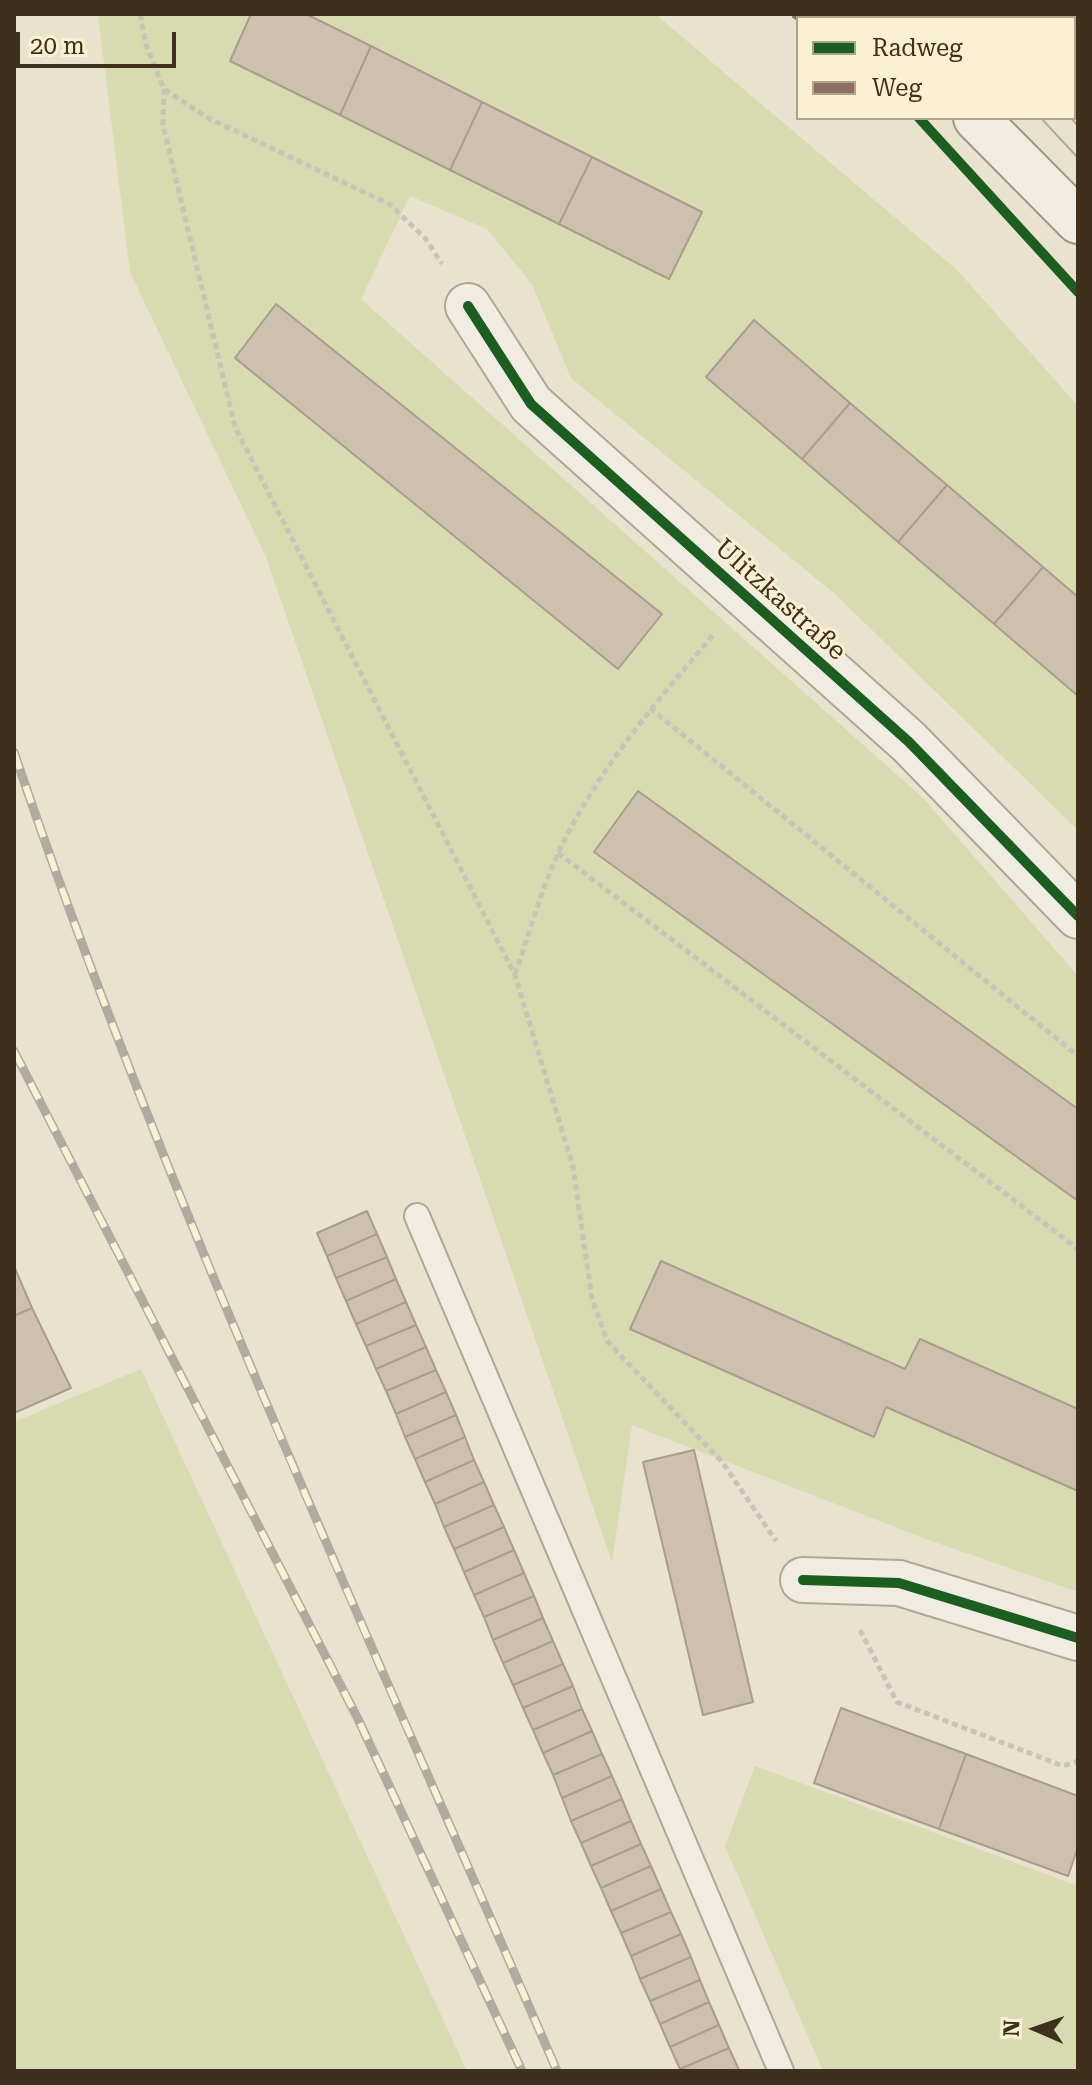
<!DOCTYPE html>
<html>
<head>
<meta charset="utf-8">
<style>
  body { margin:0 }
  #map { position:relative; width:1092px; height:2085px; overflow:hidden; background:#e8e2ce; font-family:"Roboto Serif",serif }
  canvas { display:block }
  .frame { position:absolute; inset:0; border:16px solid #3f2f1d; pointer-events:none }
  .legend { position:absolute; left:796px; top:16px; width:280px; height:104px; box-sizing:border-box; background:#faf1d5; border:2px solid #afa38b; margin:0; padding:10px 14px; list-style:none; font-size:24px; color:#3f2f1d }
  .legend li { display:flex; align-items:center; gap:16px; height:40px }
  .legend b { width:40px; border:2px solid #afa38b }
  .north { position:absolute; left:996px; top:1989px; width:80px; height:80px; -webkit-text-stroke:6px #faf1d5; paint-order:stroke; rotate:272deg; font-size:22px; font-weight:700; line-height:32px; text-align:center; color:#3f2f1d }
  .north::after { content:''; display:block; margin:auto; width:28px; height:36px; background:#3f2f1d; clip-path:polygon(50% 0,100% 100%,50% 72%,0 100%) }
  .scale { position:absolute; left:16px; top:32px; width:160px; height:36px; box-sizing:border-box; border:4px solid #3f2f1d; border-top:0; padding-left:10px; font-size:24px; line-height:28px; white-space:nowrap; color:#3f2f1d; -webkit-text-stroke:6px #faf1d5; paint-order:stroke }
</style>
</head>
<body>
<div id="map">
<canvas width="1092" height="2085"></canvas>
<div class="frame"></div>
<ul class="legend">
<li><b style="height:10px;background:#1b5e20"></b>Radweg</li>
<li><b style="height:10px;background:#8d6e63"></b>Weg</li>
</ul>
<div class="north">N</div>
<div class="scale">20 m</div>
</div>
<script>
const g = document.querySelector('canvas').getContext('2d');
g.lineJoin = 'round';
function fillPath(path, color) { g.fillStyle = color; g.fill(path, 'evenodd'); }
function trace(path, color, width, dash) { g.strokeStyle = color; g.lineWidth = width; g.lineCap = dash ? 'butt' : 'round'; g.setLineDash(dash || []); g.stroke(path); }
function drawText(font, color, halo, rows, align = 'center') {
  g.font = font + ' "Roboto Serif",serif'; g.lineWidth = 6; g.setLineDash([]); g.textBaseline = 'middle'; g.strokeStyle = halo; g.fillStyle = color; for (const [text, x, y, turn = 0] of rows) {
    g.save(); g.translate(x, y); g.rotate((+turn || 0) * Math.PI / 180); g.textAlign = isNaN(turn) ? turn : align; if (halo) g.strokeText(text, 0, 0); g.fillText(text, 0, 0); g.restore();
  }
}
fillPath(new Path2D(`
  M98,14H655L957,270L1078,406V830L835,594L571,378L532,284L487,229L410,196L361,299L923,798L1078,976V1592L926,1539L632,1425L612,1562L266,557L130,272Z
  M141,1369L467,2071H14V1422Z
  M755,1766L1078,1886V2071H823L725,1846Z`), '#d8daaf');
const building = new Path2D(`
  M251,14H306L371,46L340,115L230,61Z
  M371,46L482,102L450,170L340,115Z
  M482,102L592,157L559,224L450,170Z
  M592,157L702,212L669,279L559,224Z
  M276,304L662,614L618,669L235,358Z
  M754,320L850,403L802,459L706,377Z
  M850,403L947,485L898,542L802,459Z
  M947,485L1043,567L994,624L898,542Z
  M1043,567L1078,597V696L994,624Z
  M638,791L1078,1109V1201L594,852Z
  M367,1211L377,1234L327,1256L317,1233Z
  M377,1234L387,1257L336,1278L327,1256Z
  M387,1257L396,1279L346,1301L336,1278Z
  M661,1261L905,1369L920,1339L1078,1409V1491L886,1407L874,1437L630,1329Z
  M14,1266L32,1308L14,1316Z
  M396,1279L406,1302L356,1324L346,1301Z
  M406,1302L416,1325L366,1346L356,1324Z
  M32,1308L71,1388L14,1413V1316Z
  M416,1325L426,1347L376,1369L366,1346Z
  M426,1347L436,1370L386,1391L376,1369Z
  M436,1370L446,1392L396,1414L386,1391Z
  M446,1392L456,1415L405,1437L396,1414Z
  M456,1415L465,1437L415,1459L405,1437Z
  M465,1437L474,1460L425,1482L415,1459Z
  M694,1450L753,1702L703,1715L643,1462Z
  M474,1460L484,1482L435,1504L425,1482Z
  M484,1482L494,1505L444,1527L435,1504Z
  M494,1505L504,1527L454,1549L444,1527Z
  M504,1527L514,1550L464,1572L454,1549Z
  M514,1550L524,1573L474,1595L464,1572Z
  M524,1573L534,1596L484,1617L474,1595Z
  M534,1596L543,1618L493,1640L484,1617Z
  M543,1618L553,1641L503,1663L493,1640Z
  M553,1641L563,1664L513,1685L503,1663Z
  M563,1664L573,1686L523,1708L513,1685Z
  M573,1686L582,1709L533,1730L523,1708Z
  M841,1708L966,1754L939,1829L814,1783Z
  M582,1709L592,1731L543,1753L533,1730Z
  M592,1731L602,1754L553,1775L543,1753Z
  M602,1754L612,1776L562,1798L553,1775Z
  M966,1754L1078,1796V1847L1068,1876L939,1829Z
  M612,1776L622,1799L571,1821L562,1798Z
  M622,1799L631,1821L581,1843L571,1821Z
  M631,1821L641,1844L591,1866L581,1843Z
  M641,1844L651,1866L601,1888L591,1866Z
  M651,1866L661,1889L611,1911L601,1888Z
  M661,1889L671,1912L621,1933L611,1911Z
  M671,1912L681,1934L631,1956L621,1933Z
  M681,1934L691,1957L640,1979L631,1956Z
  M691,1957L700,1980L650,2001L640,1979Z
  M700,1980L709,2002L660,2024L650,2001Z
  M709,2002L719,2025L670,2047L660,2024Z
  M719,2025L729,2048L680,2069L670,2047Z
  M729,2048L739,2070L680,2071V2069Z`);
fillPath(building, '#cdc0af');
trace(building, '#a99d8d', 2);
const lane = new Path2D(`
  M417,1216L781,2071`);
const street = new Path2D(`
  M468,306L531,404L909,742L1078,916
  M803,1580L899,1583L1078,1638`);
const secondary = new Path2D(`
  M869,14L874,18
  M1038,14L1042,18
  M1074,52L1078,56
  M976,118L1078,221`);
trace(lane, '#aea798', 28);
trace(street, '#aea798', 48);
trace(secondary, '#9e9687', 48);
trace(new Path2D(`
  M140,14L146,45L164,89L208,118L389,204L425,238L442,264
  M164,89L163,125L235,427L515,975L573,1167L592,1299L607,1341L723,1463L776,1541
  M650,708L1078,1056
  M558,853L1078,1249
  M515,974C529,934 541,891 558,853C597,771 656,702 714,634
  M860,1630L897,1702L1063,1766L1078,1761`), '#c9c3b8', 5, [6, 4]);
trace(lane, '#f0ece2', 24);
trace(street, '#f0ece2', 44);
trace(secondary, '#f0ece2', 44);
trace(new Path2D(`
  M940,14L944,18
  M970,14L974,18
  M1041,118L1078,158
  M1071,118L1078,126`), '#b0aba1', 2);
const rail = new Path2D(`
  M14,752C166,1202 369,1635 557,2071
  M14,1051L358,1719L522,2071`);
trace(rail, '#b0aba1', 9);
trace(rail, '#faf1d5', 6, [18]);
trace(new Path2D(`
  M794,14L800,18`), '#8d6e63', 8, [16, 8]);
trace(new Path2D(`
  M919,118L1078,292
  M468,306L531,404L909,742L1078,916
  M803,1580L899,1583L1078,1638`), '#1b5e20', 10);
drawText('26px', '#3f2f1d', '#faf1d5', [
  ["Ulitzkastraße",780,600,42]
]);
</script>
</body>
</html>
